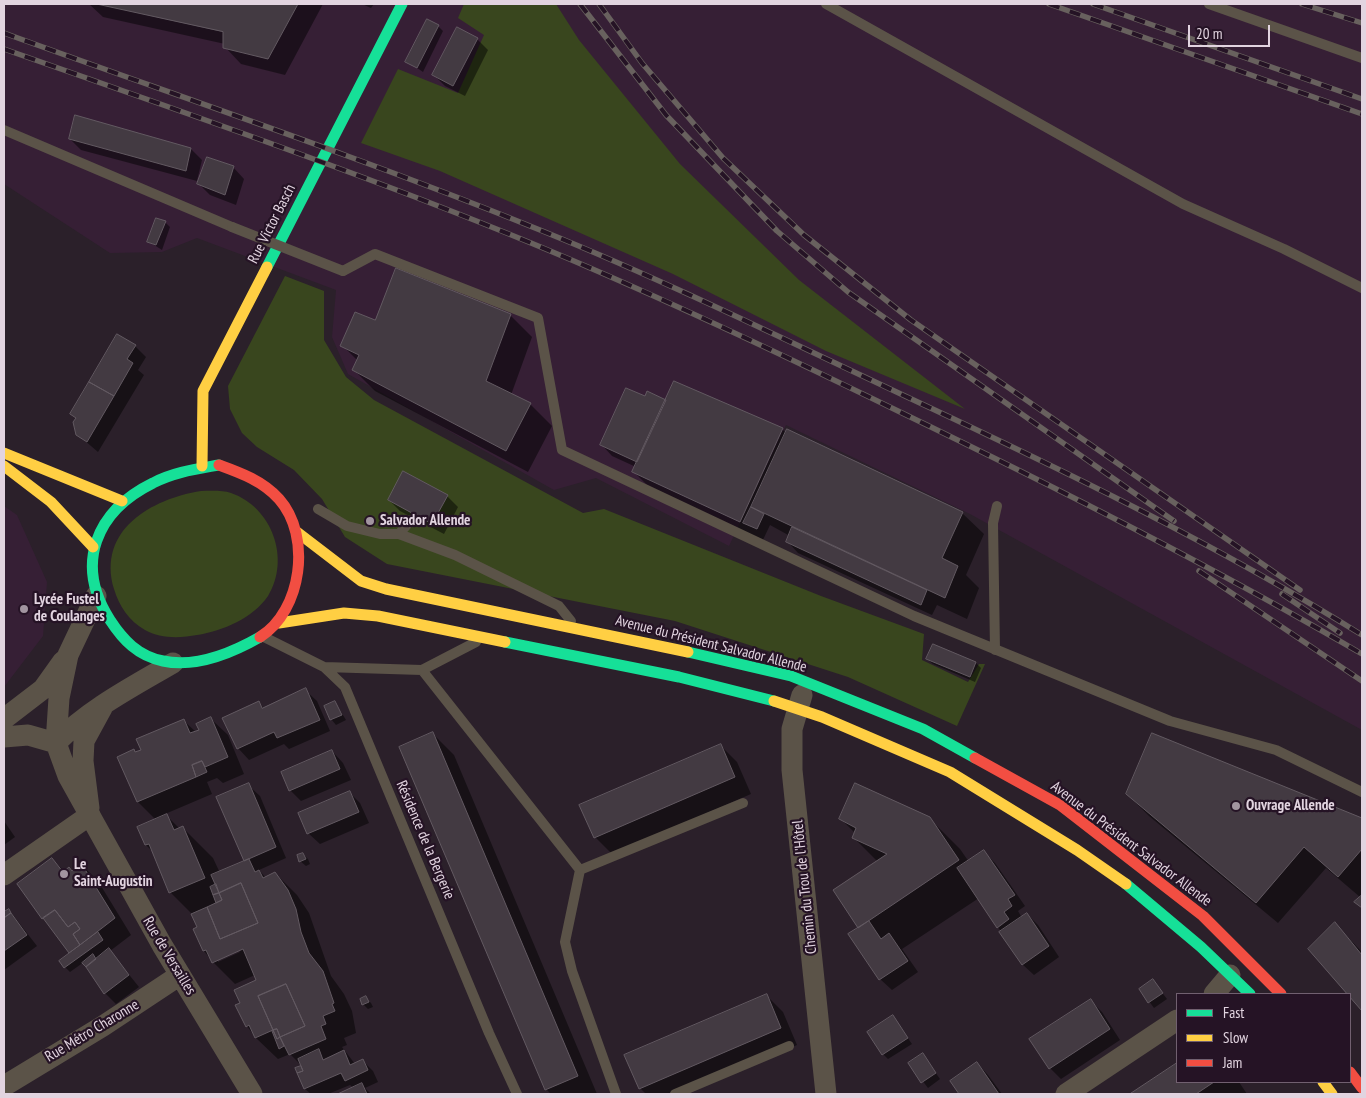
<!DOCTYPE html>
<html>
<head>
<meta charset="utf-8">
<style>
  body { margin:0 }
  #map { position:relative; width:1366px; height:1098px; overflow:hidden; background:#2b202a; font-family:"PT Sans Narrow",sans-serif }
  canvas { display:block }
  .frame { position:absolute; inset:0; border:5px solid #e2d4e0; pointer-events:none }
  .legend { position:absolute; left:1176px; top:993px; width:175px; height:90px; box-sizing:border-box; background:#251325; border:1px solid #716070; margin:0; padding:6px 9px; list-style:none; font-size:15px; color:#e2d4e0 }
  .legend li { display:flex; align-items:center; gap:10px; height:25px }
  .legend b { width:25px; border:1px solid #716070 }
  .scale { position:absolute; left:1188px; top:25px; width:82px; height:22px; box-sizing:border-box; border:2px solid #e2d4e0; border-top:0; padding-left:6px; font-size:15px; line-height:18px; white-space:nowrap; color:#e2d4e0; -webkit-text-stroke:4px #251325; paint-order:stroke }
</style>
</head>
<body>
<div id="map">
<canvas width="1366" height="1098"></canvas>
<div class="frame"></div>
<ul class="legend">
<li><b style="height:6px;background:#16e098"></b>Fast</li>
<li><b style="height:6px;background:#ffcf43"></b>Slow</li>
<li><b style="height:6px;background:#f24e42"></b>Jam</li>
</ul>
<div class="scale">20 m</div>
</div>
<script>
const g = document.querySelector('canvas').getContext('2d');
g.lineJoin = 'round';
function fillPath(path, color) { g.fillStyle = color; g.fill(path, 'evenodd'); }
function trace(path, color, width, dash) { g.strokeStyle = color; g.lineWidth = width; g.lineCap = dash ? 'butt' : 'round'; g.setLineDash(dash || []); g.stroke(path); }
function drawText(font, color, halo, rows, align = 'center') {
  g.font = font + ' "PT Sans Narrow",sans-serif'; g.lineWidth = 4.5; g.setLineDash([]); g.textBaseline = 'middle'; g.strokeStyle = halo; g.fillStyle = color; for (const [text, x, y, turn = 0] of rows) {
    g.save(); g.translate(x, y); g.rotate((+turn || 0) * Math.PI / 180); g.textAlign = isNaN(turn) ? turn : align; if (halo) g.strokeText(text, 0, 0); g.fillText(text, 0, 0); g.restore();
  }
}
fillPath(new Path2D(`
  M4,4H1362V730L970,514L786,425L729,546L596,478L554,490L348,374L332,337L336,290L197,238L162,252L110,253L4,184Z
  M4,506L17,515L47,582L43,636L4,687Z`), '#361f35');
fillPath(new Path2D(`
  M464,4H556L579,40L680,164L799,280L965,409L826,351L673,274L440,171L361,143L398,69L458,93L484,35L458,18Z
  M285,276L324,291V340L346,377L374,400L583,513L604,509L821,596L924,634L922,660L968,682L979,664H985L957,726L848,677L675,621L387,564L345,537L322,499L294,470L257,447L242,433L230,409L228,386Z
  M201,491C210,491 222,490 231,493C272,507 291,559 268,596C253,618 223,631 197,635C181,638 160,639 145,630C129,621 119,606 114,589C97,530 151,499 201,491Z`), '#39461e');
fillPath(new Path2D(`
  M89,4H323L285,75L241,64L225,47V44L103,17Z
  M362,4H374L371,8Z
  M438,26L443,31L423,72L407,61Z
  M477,39L488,50L465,96L445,86L434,75Z
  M70,139L191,149L202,160L197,181L81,150Z
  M233,167L244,179L236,205L210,195L199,184Z
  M165,222L170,227L162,250L148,241Z
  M510,315L532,337L511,395L530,404L552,426L528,472L375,391L354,370L358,361L342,345L376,321Z
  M135,346L146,357L138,370L144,375L98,452L77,434V419L72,414Z
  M646,398L782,429L786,433L962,513L984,534L966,575L979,588L967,619L937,605L932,615L798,553L787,541L790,536L770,525L762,542L656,494L634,472L636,467L612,456L601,444Z
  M447,496L458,507L444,534L400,511L389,500Z
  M934,645L976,663L981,668L975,682L933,664L927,659Z
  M305,690L317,701L330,731L289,749L284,744L249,760L238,748L258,703L264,708Z
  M335,702L346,720L336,725L331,719Z
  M211,719L228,735L244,774L223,783L217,778L207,782L212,794L165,814L180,829L183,828L213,858L220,873L245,862L218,798L248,785L260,796L286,858L259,870L266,878L275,873L297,895L309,913L331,976L344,994L352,1011L356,1033L344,1038L347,1045L342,1047L355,1064L362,1060L373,1071L378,1082L365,1088L371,1094H341L354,1088L350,1085L328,1094H311L305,1089L296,1069L302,1066L290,1054L278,1059L256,1038L247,1026L241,1004L258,981L255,975L235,984L213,962L204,951L199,928L193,915L170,892L154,853L146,845L156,820L138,802L119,757L136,754L184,721L196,732L201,730ZM239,950L240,952L218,962V959Z
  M433,734L454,755L597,1094H551L546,1089Z
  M1153,734L1362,819V909L1356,902L1360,897L1326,868L1278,923L1149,816L1127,794Z
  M721,746L737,762L751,794L612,854L595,837Z
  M332,751L343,763L351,780L301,801L290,790Z
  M349,792L360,803L369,823L320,844L308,833Z
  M929,818L960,849L969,862L984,852L995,863L1025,906L1018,911L1022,918L1027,914L1038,925L1059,957L1034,975L1022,964L979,898L902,949L918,972L892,990L880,979L860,928L877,861L853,837L855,833L841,819Z
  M4,821L15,837L4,845Z
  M303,854L308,859L310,864L306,866L300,861Z
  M52,859L65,872H72L81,864L98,881L131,935L110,951L139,987L116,1004L105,993L84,962L70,972L65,967L71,954L19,884Z
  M9,910L37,946L4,970V914Z
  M1335,924L1362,952V1011L1350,996Z
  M1153,981L1167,999L1154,1008L1140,989Z
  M767,996L783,1012L797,1045L681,1094H646L640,1088Z
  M366,998L371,1003L373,1007L368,1009L363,1004Z
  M1091,1001L1102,1012L1120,1040L1061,1079L1050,1068L1031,1040Z
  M893,1017L912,1044L888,1059L883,1054Z
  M923,1055L940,1079L928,1088L910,1064Z
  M977,1063L988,1075L1002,1094H960L951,1081Z
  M1177,1064V1082H1239L1247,1094H1133Z`), '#0007');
const building = new Path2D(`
  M97,4H298L268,59L223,48V32Z
  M427,19L439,25L417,68L405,62Z
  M457,27L478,38L453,86L432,75Z
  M75,115L191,148L186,171L69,139Z
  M207,157L234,166L225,195L197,184Z
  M156,218L166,221L156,245L147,242Z
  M396,268L511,314L486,381L531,403L506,451L352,370L359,355L340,346L355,312L375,320Z
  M117,334L136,345L127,359L133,363L114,396L89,382Z
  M674,381L783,428L740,522L632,472Z
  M89,382L114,396L87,442L76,435L73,422L76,418L70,414Z
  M626,388L645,396L647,391L666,400L637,462L600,445Z
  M787,429L963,512L942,558L958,566L945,598L751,507Z
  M403,471L448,495L432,524L388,500Z
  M751,507L764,514L757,529L743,523Z
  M792,527L927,590L921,605L786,542Z
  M933,644L976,662L970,677L926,659Z
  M306,688L320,720L277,738L274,732L237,749L222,718L259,701L262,708Z
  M335,701L342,715L330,720L324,706Z
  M211,717L228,757L205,767L202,761L192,765L196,777L137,802L117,757L134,749L135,752L141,750L136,739L184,719L190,733L199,730L196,724Z
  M433,732L578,1076L545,1090L399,747Z
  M1152,733L1362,818V849L1338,877L1304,847L1256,903L1126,794Z
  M721,744L735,777L594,838L579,805Z
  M332,750L340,769L289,791L281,772Z
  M202,761L207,772L196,777L192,765Z
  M249,783L276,847L244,861L216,797Z
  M855,783L930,817L959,860L858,928L833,890L887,854L852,838L856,828L839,819Z
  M350,791L359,812L307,834L298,813Z
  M167,814L174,830L183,826L205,878L169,893L149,844L145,845L137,827Z
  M984,850L1015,895L1008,899L1012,906L1004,912L1009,919L997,928L957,868Z
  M303,853L306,859L299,862L297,855Z
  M52,858L63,872L69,867L72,871L81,863L115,918L80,945L73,934L80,929L75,922L68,927L55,910L42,919L17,884Z
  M249,859L255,872L259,870L263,878L275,872L288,890L296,909L301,932L309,953L323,971L334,1003L332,1004L335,1011L323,1016L326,1024L321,1026L326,1039L289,1055L280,1037L305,1026L286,984L258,996L273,1030L255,1038L249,1025L246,1027L235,1005L240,1003L234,990L256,980L243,949L212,963L206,950L203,951L193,929L197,927L191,914L207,907L220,939L258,923L241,883L219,893L211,875Z
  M241,883L258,923L220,939L207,907L222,900L219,893Z
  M216,884L219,893L213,895L210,887Z
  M219,893L222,900L216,903L213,895Z
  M1362,895V908L1354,902Z
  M9,909L11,913L4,918V912Z
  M55,910L68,927L75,922L80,929L73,934L80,945L69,953L43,918Z
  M11,913L27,935L4,951V918Z
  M1027,913L1049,946L1022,965L999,932Z
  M869,921L881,939L889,933L908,961L879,980L848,934Z
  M1335,922L1362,955V1011L1308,949Z
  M98,932L103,940L64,968L59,961Z
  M109,948L129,975L104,994L86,967Z
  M93,954L96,959L86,967L82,963Z
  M1153,979L1163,993L1148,1003L1139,989Z
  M286,984L305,1026L280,1037L277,1029L273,1030L258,996Z
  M767,994L781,1028L639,1089L624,1055Z
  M366,996L369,1002L362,1005L360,999Z
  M1091,999L1110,1029L1049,1069L1029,1039Z
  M893,1015L908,1038L882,1055L867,1032Z
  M277,1029L280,1037L277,1039L273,1030Z
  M273,1030L277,1039L280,1037L284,1046L279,1049L272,1031Z
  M319,1049L323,1060L344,1050L350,1065L363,1059L368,1070L345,1081L341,1073L304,1089L297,1073L303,1071L298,1059Z
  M923,1053L936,1073L921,1083L908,1063Z
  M977,1062L999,1094H959L950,1081Z
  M1177,1063V1082H1214L1196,1094H1130Z
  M301,1066L303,1071L297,1073L295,1068Z
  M362,1083L367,1094H338Z`);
fillPath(building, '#433a42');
trace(building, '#625961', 1);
trace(new Path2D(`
  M826,4L1183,204L1284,249L1362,288
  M1209,4L1362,58
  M4,130L232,227
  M343,271L375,254L538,318L562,450L914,616L1170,721L1276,750L1362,792
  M318,509L347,526L380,534H399L455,555L559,606L571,621
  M399,534L411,520
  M264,637L324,667L345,687L489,1033L517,1094
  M995,650L993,523L997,506
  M324,667L422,670L476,642
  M422,670L580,870L743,803
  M580,870L565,942L572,971L616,1094
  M675,1094L789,1046`), '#5b5348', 10);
trace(new Path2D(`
  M96,596L68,655L59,698L56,743L68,776L162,945L252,1094
  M802,695L792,729V770L826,1094
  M4,719L43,689L63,661
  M4,737L28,735L56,743
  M56,743C89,709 132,687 173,663
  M89,808L83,761L84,741L102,708
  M4,875L90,815
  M1214,994L1230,975
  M4,1086L103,1026L180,975
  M1066,1094L1177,1020`), '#5b5348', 21);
trace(new Path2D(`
  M267,267L402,4
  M219,465C197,469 174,472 153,483C96,511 74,564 110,620C123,640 138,656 163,661C196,668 232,653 260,637
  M505,642L679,677L774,701
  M688,652L791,676L923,729L975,758
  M1126,884L1201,947L1250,994`), '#16e098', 11);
trace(new Path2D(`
  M4,453L122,501
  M4,466L51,502L93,547
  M202,466L203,391L267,267
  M297,532L361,581L386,589L688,652
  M279,623L344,613L378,616L505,642
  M774,701L822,717L950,772L1077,850L1126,884
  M1323,1082L1332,1094`), '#ffcf43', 11);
trace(new Path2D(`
  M219,465C241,473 263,481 279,499C312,536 302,611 260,637
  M975,758L1060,805L1203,916L1281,994
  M1350,1072L1362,1088`), '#f24e42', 11);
const rail = new Path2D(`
  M580,4L666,115L777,231L848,292L1174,521
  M599,4L642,63L723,158L804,235L911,320L1300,590
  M1049,4L1362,114
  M1093,4L1362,99
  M1302,4L1362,23
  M4,33C180,97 357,156 530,226C658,277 781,338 905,396C1061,469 1216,544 1362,635
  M4,49C180,111 358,172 531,243C655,294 777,352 898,411C1055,487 1212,566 1362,654
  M1199,571L1362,681
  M1282,594L1340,633`);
trace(rail, '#68615e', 5.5);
trace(rail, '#251325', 4, [11]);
trace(new Path2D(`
  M232,227L343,271`), '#5b5348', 10);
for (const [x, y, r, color] of [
  [370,521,5,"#a295a0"],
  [24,609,5,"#a295a0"],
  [1236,806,5,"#a295a0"],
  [64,874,5,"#a295a0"]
]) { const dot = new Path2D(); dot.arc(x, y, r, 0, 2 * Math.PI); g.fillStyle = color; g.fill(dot); trace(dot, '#251325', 2); }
drawText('15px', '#e2d4e0', '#251325', [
  ["Rue Victor Basch",272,224,-63],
  ["Avenue du Président Salvador Allende",711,644,14],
  ["Résidence de la Bergerie",425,840,67],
  ["Avenue du Président Salvador Allende",1131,844,37],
  ["Chemin du Trou de l'Hôtel",805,887,-96],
  ["Rue de Versailles",169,956,59],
  ["Rue Métro Charonne",92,1031,-31]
]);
drawText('bold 15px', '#e2d4e0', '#251325', [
  ["Salvador Allende",380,521],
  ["Lycée Fustel",34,600],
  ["de Coulanges",34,617],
  ["Ouvrage Allende",1246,806],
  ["Le",74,865],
  ["Saint-Augustin",74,882]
], 'left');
</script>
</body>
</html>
